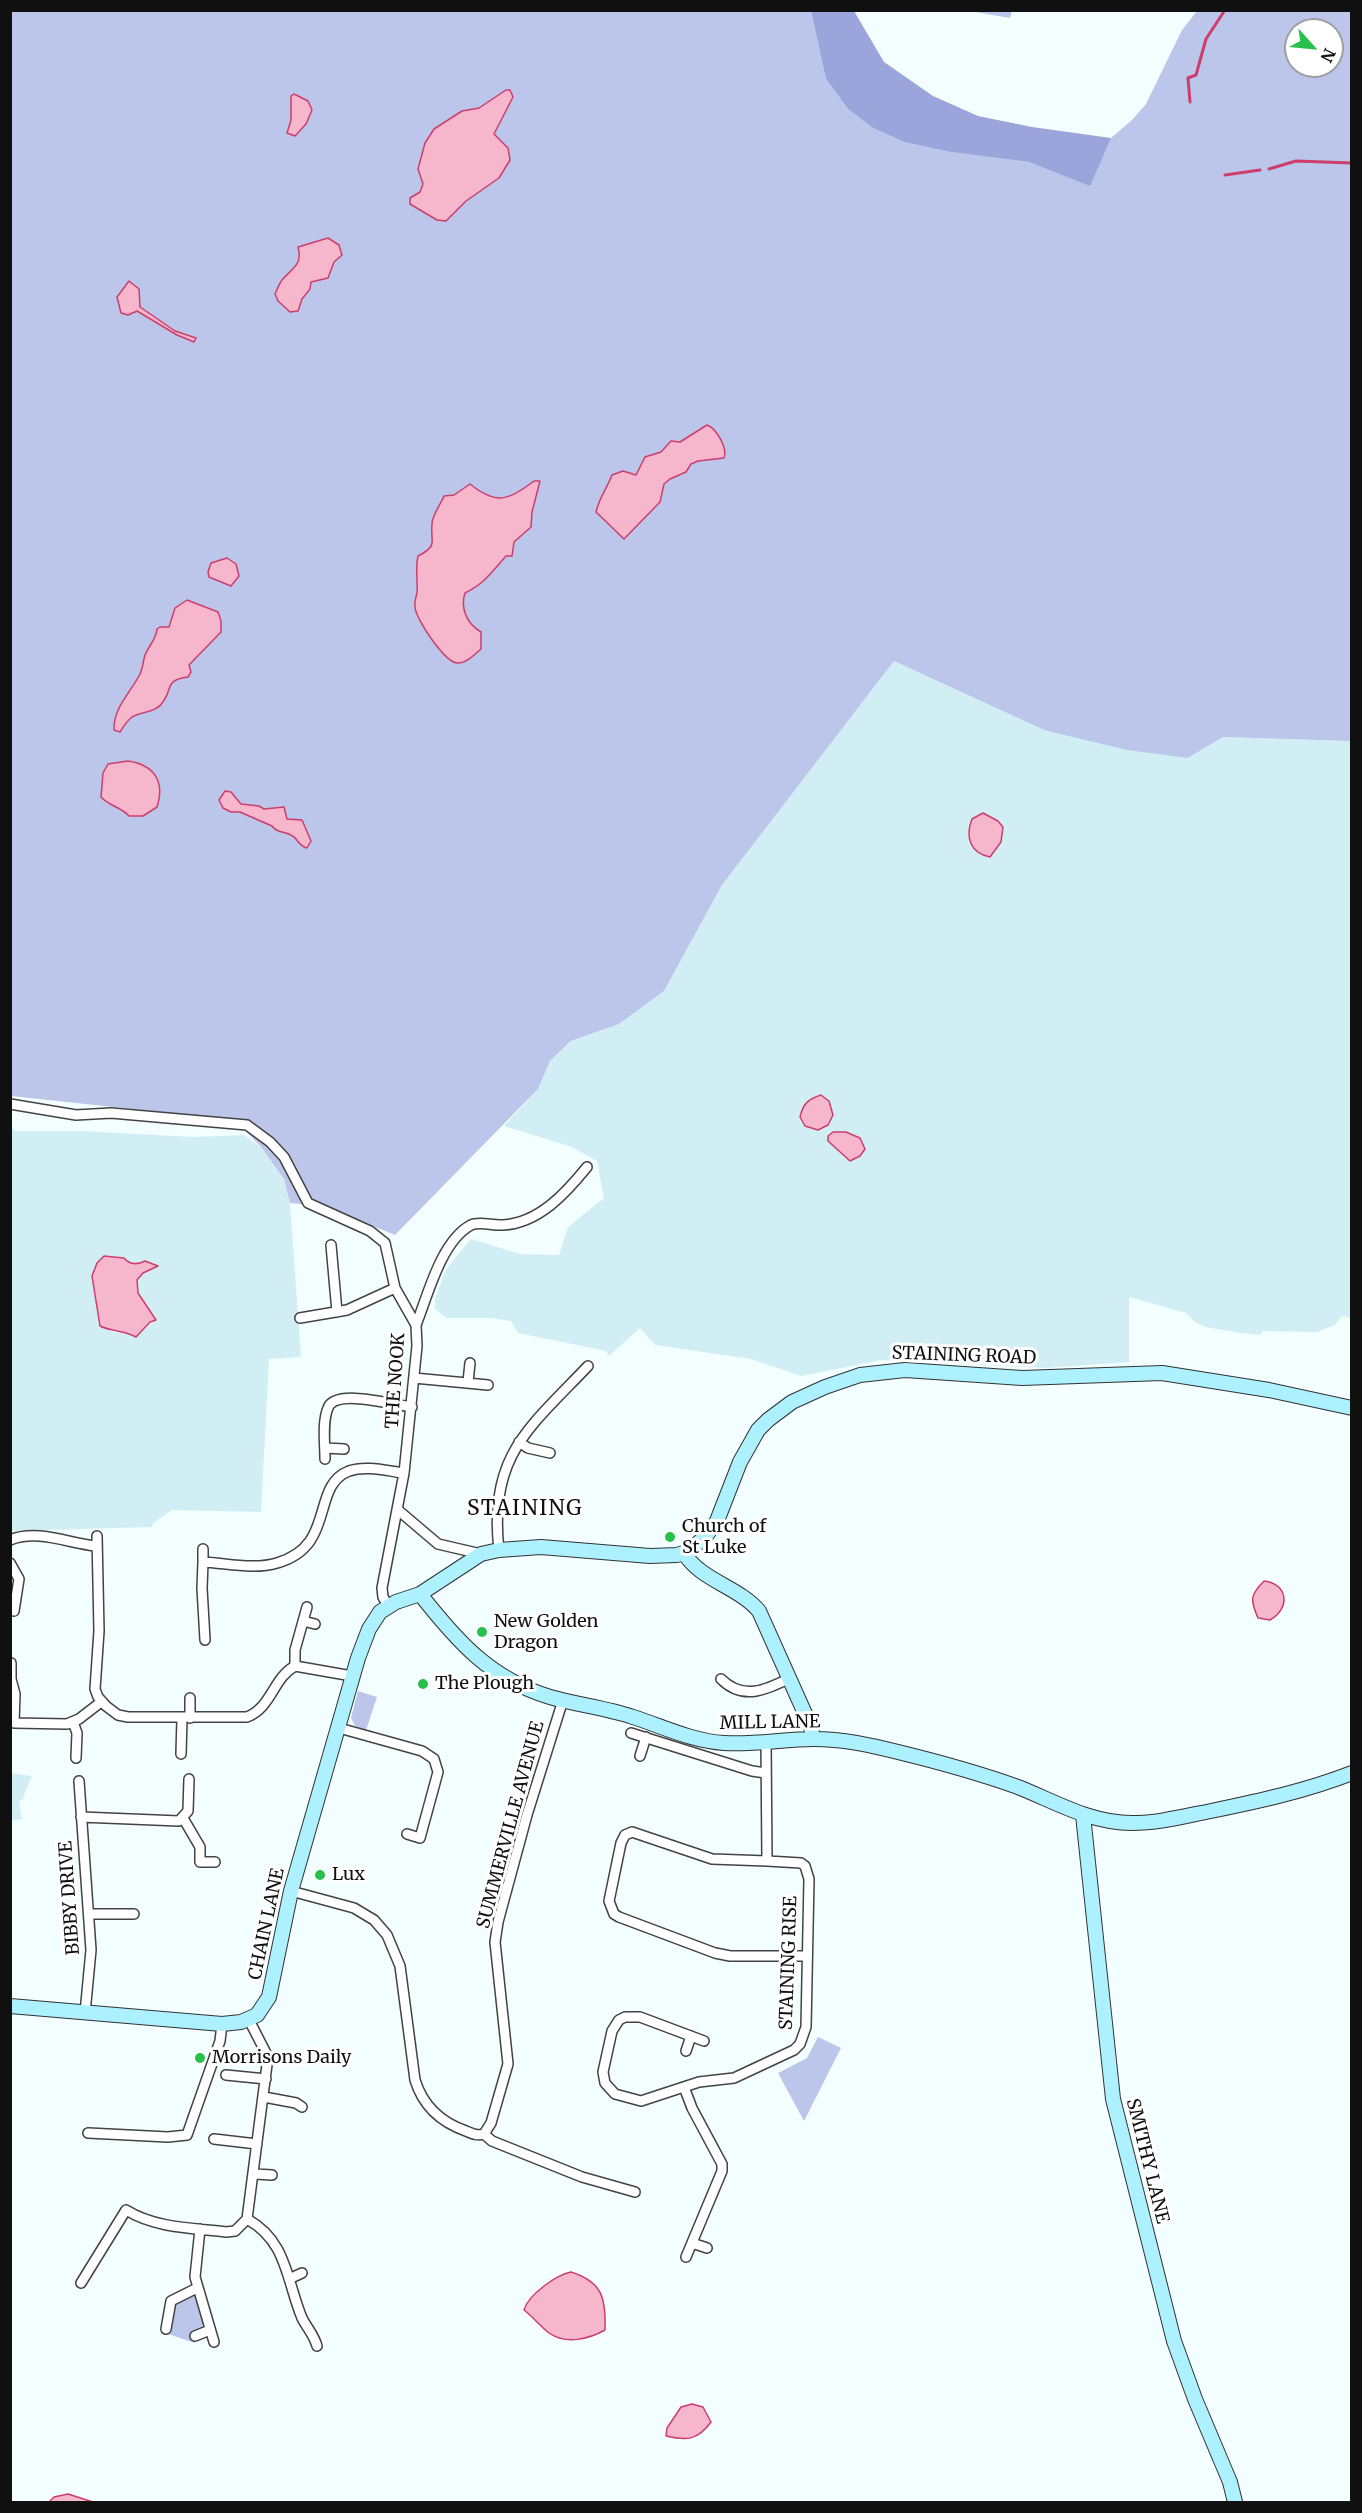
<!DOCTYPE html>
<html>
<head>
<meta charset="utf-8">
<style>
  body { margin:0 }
  #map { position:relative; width:1362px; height:2513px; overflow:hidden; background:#f2feff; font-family:Merriweather,serif }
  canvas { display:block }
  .frame { position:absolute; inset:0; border:12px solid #101010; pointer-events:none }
  .north { position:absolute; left:1284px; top:18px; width:60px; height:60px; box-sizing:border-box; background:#fff; border:2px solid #9f9f9f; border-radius:50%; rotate:117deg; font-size:16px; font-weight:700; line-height:24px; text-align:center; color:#101010 }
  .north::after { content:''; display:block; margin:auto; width:21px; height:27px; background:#27c04b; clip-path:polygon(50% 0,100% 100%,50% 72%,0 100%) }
</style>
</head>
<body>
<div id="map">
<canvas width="1362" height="2513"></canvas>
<div class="frame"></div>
<div class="north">N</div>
</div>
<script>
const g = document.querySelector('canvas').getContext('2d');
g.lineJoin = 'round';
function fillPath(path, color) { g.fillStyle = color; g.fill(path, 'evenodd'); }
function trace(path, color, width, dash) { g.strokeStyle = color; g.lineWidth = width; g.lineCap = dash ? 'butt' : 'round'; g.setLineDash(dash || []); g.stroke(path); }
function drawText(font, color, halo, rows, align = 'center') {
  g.font = font + ' Merriweather,serif'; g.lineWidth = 6; g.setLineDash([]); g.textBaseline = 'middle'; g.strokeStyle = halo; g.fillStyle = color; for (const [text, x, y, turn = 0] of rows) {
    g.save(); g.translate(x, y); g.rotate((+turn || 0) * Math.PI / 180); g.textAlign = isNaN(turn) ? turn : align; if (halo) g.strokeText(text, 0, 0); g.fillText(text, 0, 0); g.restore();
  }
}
fillPath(new Path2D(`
  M894,661L1044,730L1188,758L1223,737L1351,741V1318L1342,1316L1335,1325L1317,1332L1263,1331L1260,1335L1240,1333L1206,1327L1195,1322L1186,1313L1129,1297V1362L1046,1368L882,1360L801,1376L751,1359L655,1345L640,1328L609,1356L606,1351L592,1348L518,1333L511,1321L491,1318H447L435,1309V1299L446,1269L471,1239L520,1254L559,1255L568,1227L604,1198L597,1161L572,1147L504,1126L538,1089L550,1061L572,1041L619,1024L664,991L722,885Z
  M10,1124L15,1131H80L194,1137L244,1135L262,1148L284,1179L290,1203L301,1357L269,1359L261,1512L172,1510L153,1523L152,1527L11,1531ZM145,1261L157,1266L143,1273L137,1280L138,1293L156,1320L150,1321L144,1329L132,1334L112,1332L98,1310L97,1298L128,1263L138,1264Z
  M10,1773L32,1776L22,1800L19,1801L22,1819L11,1821Z`), '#d2eef5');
fillPath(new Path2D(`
  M10,11H811L826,79L848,109L873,128L904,142L950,152L1029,162L1089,185L1111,138L1132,120L1146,104L1182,30L1197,11H1351V741L1223,737L1188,758L1127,750L1044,730L894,661L722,885L664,991L619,1024L571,1041L550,1061L538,1089L395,1235L326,1207L290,1203L284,1179L262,1148L235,1120L11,1096ZM1296,30H1332V66H1296Z
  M970,11H1012L1010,18Z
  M358,1691L377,1697L366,1730L355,1726L351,1718Z
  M818,2037L841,2048L804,2121L778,2073L807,2058Z
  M196,2295L204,2323L199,2331L192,2333L195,2343L168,2334L176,2304Z`), '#bbc6ea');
fillPath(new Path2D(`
  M811,11H854L884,62L933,96L978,116L1032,127L1111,138L1090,186L1029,162L950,152L904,142L873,128L848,109L826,79Z`), '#9ba5db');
const water = new Path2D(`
  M506,90H510L513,97L494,134L508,148L510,160L499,178L466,201L446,221L437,220L410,204V198L420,192L423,184L418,169L425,143L434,129L462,111L479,108Z
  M294,94L308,101L312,110L306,124L295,136L287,133L291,120V96Z
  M328,238L339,245L342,255L334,262L328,278L311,282L310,289L302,299L298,311L290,312L278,301L275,294C277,290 279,284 282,280C292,268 303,265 298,247Z
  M129,281L139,289L140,307L175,331L196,338L194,342L177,335L137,311L128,315L121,313L117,297Z
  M707,425C716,428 728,448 724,458L698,461L691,464L686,472L670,479L664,484L660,502L624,539L596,512C599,498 607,488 612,475L623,471L636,475L645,457L661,452L671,441L680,442Z
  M534,481H540L532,512L531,527L514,542L512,556H506C492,572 485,583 465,593C460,608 467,624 481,632V649C475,654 467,663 458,663C446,664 416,620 415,607C414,603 416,597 417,593C418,581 415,568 418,556C439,545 430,543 432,524C432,515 441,504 444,496L454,495L470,484C496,505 508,501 534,481Z
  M227,558L236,564L239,576L231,586L209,577L208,572L211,563Z
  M187,600L218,612L221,621V632L189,665L191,672L188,677C164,680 173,689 163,702C156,713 142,711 132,717C127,721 123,727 120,732L114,730C113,708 131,692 140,674C143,668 143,661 145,655C149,645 156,640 157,629L160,627H169L175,608Z
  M128,761C155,765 165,782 157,807L143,816H129C121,807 109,806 101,797L103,773L108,764Z
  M225,791L231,792L241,804L259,806L264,809L284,807L287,819L302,820L311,841L307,848C298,846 298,838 291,835C283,831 277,833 272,826L240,812H231L223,808L219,800Z
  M983,813L998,821L1003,827L1001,842L990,857C970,853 965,837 972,819Z
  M821,1095L829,1101L833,1115L828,1125L818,1130L805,1126L800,1117C803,1104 808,1099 821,1095Z
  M833,1132H846L860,1138L865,1149L860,1156L850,1161L828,1141V1136Z
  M104,1256L124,1258C130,1265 137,1265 145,1261L158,1266L143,1273L137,1280L138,1293L156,1320L150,1322L136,1337C125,1330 112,1332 100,1326L92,1276L97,1263Z
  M1264,1581C1289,1584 1290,1609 1270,1620L1258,1618C1250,1600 1250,1595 1264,1581Z
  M571,2272C603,2282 606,2299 605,2330C589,2339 566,2345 549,2333C540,2326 533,2317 524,2310C528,2295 556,2275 571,2272Z
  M692,2404L703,2407L711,2422C698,2440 687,2441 666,2436L667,2428L681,2407Z
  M68,2494L93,2502H49L54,2497Z`);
fillPath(water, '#f6b7cd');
trace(water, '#cd3e6c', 1.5);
trace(new Path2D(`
  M1190,102L1188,78L1196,75L1206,39L1225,10
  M1269,169L1296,161L1352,163
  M1225,175L1260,170`), '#cd3e6c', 3);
const street = new Path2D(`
  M10,1104L76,1115L111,1113L247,1125L270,1142L284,1157L308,1203L370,1231L385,1243L395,1288L416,1325L417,1346L404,1473L382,1588L383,1597L388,1606
  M331,1245L337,1312
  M300,1318L347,1310L395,1288
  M416,1325C428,1295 441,1241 471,1225C480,1221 493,1226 503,1225C539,1223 566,1193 587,1167
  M414,1378L488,1385
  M468,1382L470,1363
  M519,1442L528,1448L550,1453
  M325,1448L344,1449
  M325,1459C325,1444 322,1422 328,1408C335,1388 394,1405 412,1407
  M398,1510L438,1544L481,1554
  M97,1536L99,1631L95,1689L98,1697L106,1706L118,1715L128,1717H247C272,1707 273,1678 295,1666
  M10,1540C37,1529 68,1543 96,1546
  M499,1550C488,1456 529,1428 588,1366
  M203,1562V1549
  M10,1563L19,1579L14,1611
  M307,1607L295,1650V1666L352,1676
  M303,1621L315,1624
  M205,1640L202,1588L203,1562C226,1563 254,1570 277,1563C337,1546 310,1486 349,1471C366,1465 387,1471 404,1473
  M11,1663V1679L15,1694L14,1723L67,1724L79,1719L101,1702
  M721,1679C743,1701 766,1690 790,1678
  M190,1718V1698
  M73,1722L77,1733L76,1758
  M339,1728L422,1751L434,1759L438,1772L420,1838L407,1834
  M631,1733L752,1771L766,1773
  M181,1754L182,1718
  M640,1756L646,1737
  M79,1781L91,1950L85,2013
  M81,1817L179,1821L188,1811L189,1779
  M183,1818L200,1847V1862H215
  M767,1861L712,1859L632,1832L625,1835L621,1843L609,1901L614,1914L619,1917L715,1953L730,1956H807
  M291,1891L354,1908L374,1920L387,1935L400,1966L415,2080C423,2106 440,2122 466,2131C473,2134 477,2136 484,2134L492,2141L582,2177L635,2192
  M90,1914H134
  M704,2041L640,2017H625L619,2020L612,2031L603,2072L605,2083L615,2094L641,2101L699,2082L734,2078L794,2050L800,2044L806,2027L809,1879L805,1866L801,1863L767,1861L766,1742
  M686,2051L691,2036
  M226,2075L266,2079
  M684,2087L692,2108L722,2164V2171L686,2257
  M264,2097L296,2103L302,2107
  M88,2133L168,2137L187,2135L220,2041L222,2024
  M484,2134L491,2123L508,2064L495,1942L498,1922L527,1815L563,1700
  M214,2139L257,2144
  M255,2174L272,2175
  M247,2219C287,2241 286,2279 302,2318C307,2328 314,2335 317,2346
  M200,2229L195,2277L214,2342
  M692,2243L707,2248
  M289,2279L302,2273
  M81,2283L126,2210C155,2228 192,2228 226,2232L235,2231L247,2219L268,2057L249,2020
  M166,2329L171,2301L197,2288
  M195,2336L210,2330`);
const secondary = new Path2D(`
  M684,1553C700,1580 739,1587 759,1611L811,1727L813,1739
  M420,1594C457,1641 490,1679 550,1697C578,1705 606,1708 633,1717C664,1727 692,1741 724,1743C754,1745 784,1739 814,1739C843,1739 870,1745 898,1752C939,1762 979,1773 1018,1787C1056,1802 1090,1823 1132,1823C1159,1823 1185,1816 1211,1811C1259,1801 1306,1791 1352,1773
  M1083,1815L1113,2099L1174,2341L1195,2399L1230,2482L1235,2502
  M10,2006L222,2024L241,2022L257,2015L269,1997L291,1891L358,1658L369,1629L380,1612L396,1602L420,1594L481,1554L499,1550L541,1547L650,1556L677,1555L689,1551L705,1537L717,1521L740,1462L758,1430L768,1420L792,1402L825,1387L860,1375L905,1370L1022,1378L1162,1373L1269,1390L1352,1408`);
trace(street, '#434343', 12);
trace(secondary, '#323232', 16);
trace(street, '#fff', 9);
trace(secondary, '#aef1fe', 14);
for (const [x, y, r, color] of [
  [670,1537,6,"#27c04b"],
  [482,1632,6,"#27c04b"],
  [423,1684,6,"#27c04b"],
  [320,1875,6,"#27c04b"],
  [200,2058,6,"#27c04b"]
]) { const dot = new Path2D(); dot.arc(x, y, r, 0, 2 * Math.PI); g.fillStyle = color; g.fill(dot); trace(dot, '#fff', 2); }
drawText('18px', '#101010', '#fff', [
  ["STAINING ROAD",964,1356,2],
  ["THE NOOK",396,1381,-86],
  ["MILL LANE",770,1723,-1],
  ["SUMMERVILLE AVENUE",511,1825,-75],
  ["BIBBY DRIVE",70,1898,-94],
  ["CHAIN LANE",267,1924,-78],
  ["STAINING RISE",789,1963,-88],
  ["SMITHY LANE",1147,2161,76]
]);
drawText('18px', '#101010', '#fff', [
  ["Church of",682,1527],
  ["St Luke",682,1548],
  ["New Golden",494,1622],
  ["Dragon",494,1643],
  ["The Plough",435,1684],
  ["Lux",332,1875],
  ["Morrisons Daily",212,2058]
], 'left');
g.letterSpacing = '1.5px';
drawText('21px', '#101010', '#fff', [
  ["STAINING",525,1509]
]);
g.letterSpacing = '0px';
</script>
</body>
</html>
